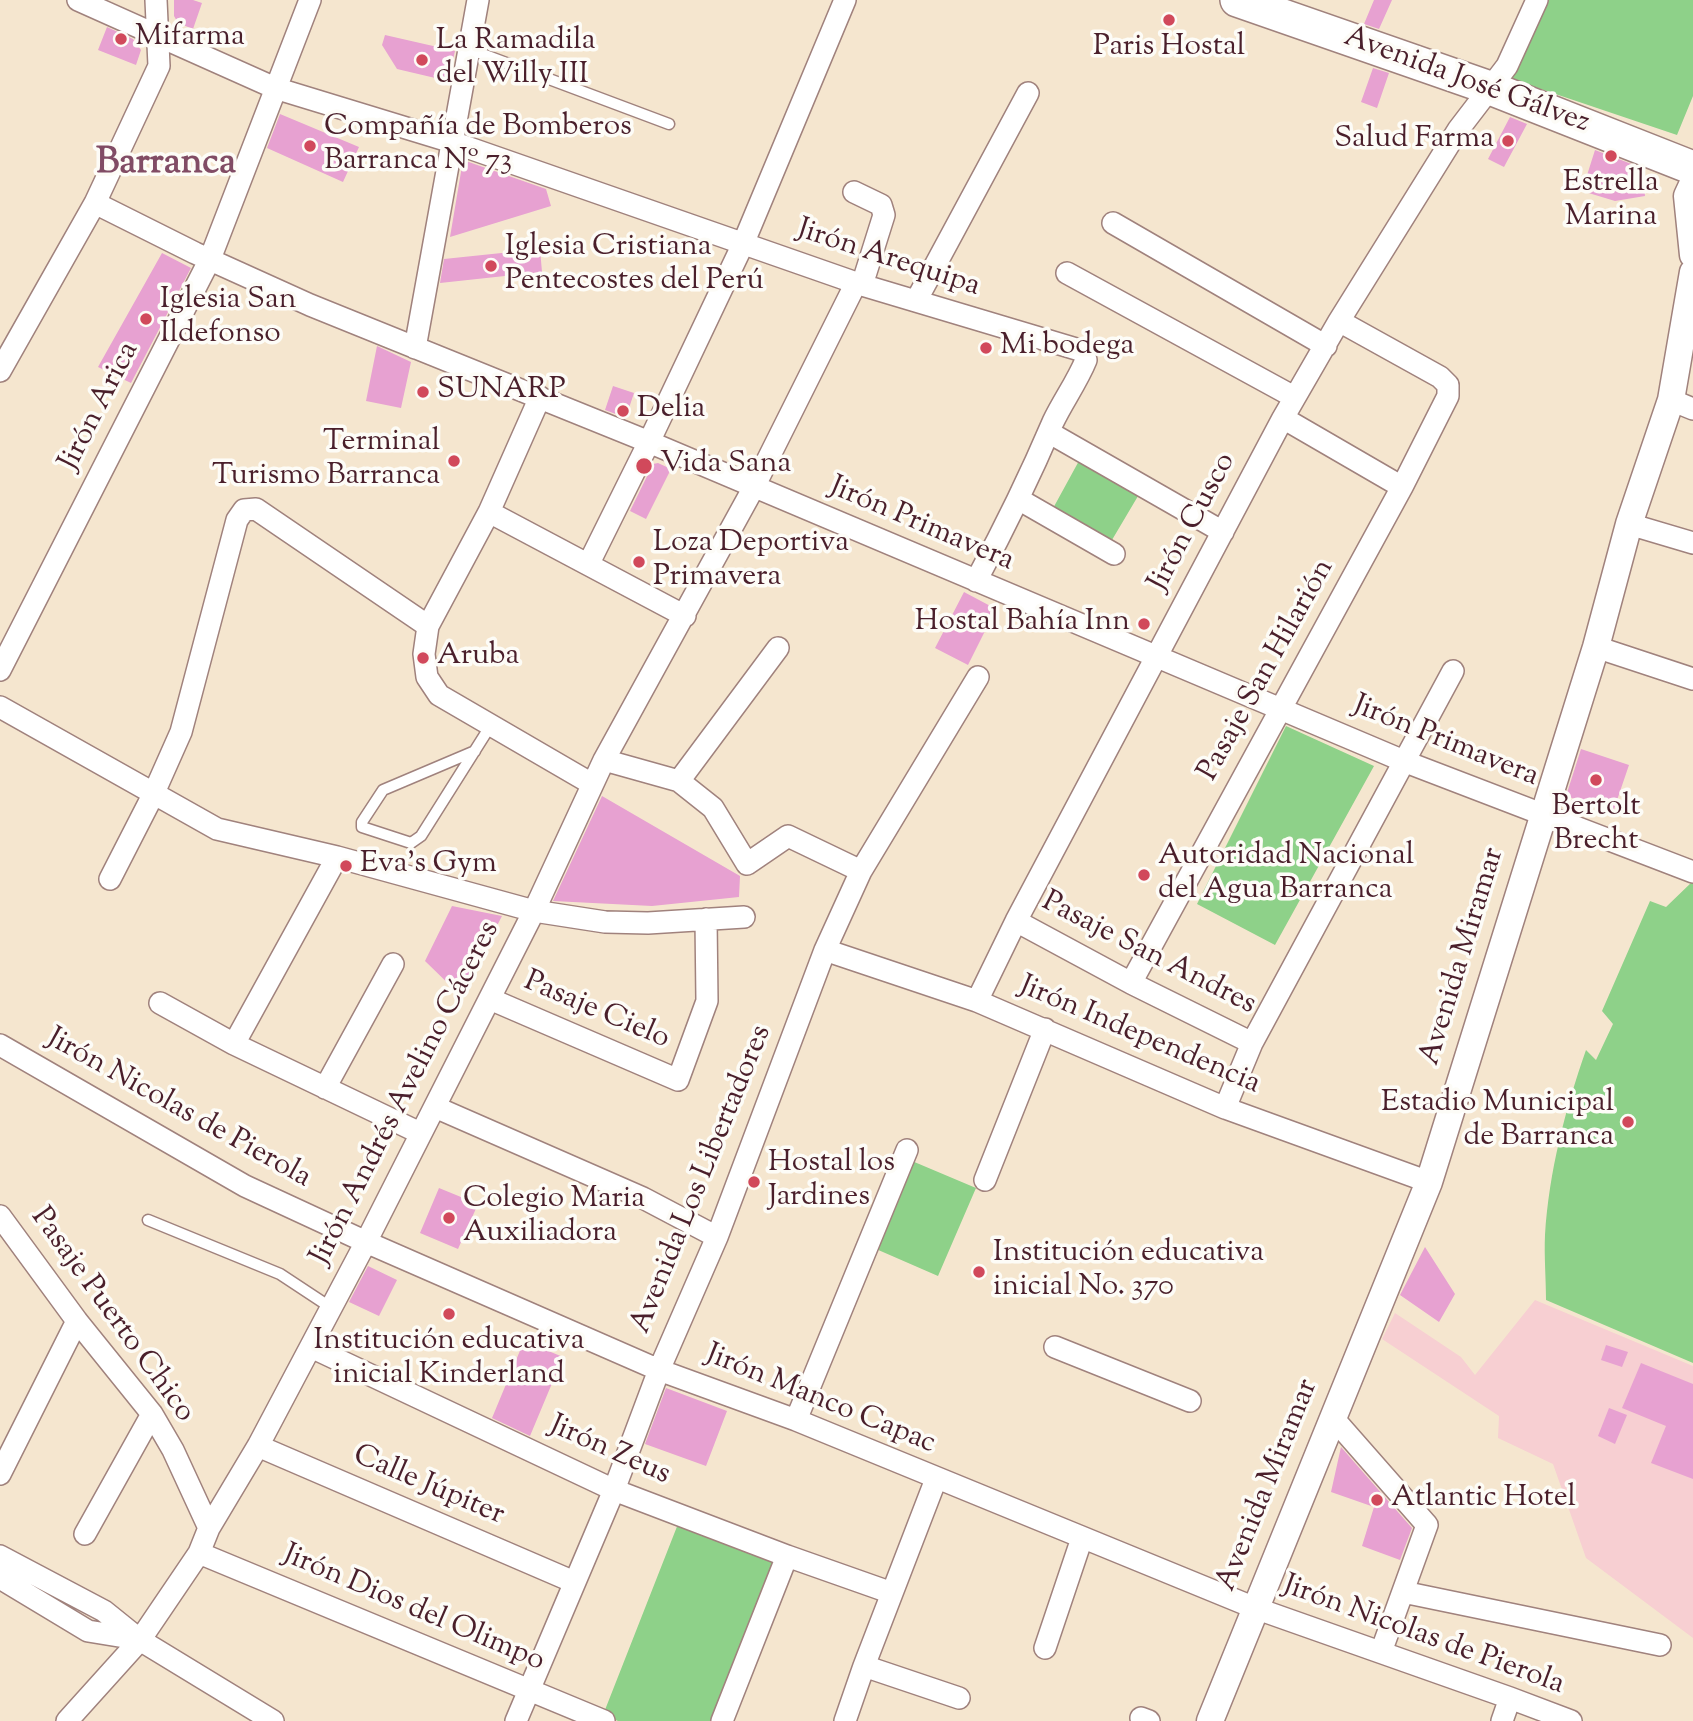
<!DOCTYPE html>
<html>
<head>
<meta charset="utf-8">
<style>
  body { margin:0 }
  canvas { display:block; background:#f5e6cf }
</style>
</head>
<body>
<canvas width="1693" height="1721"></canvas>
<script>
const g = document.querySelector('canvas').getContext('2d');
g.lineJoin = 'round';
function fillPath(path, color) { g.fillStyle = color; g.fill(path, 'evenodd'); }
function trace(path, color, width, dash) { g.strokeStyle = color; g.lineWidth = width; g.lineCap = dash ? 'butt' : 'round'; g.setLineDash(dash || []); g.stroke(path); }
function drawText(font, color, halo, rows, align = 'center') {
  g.font = font + ' "Sorts Mill Goudy",serif'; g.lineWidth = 7; g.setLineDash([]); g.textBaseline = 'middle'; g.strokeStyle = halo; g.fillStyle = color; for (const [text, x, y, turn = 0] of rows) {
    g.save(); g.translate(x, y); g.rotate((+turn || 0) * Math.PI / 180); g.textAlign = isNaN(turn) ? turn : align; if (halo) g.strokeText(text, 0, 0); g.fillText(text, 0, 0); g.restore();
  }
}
fillPath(new Path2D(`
  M1535,1300L1693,1366V1638L1586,1558L1553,1464L1498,1438L1499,1416L1382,1339L1395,1313L1461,1357L1475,1375Z`), '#f7cfd2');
fillPath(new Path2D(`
  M1544,0H1693V96L1677,135L1508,78Z
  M1080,459L1141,491L1109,545L1051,512Z
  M1286,726L1374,766L1275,945L1197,904Z
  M1693,881V1363L1546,1300C1546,1278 1544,1256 1545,1235C1549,1172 1565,1110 1586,1050L1596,1060L1613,1024L1602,1011L1650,901L1666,907Z
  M912,1161L976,1188L938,1276L876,1249Z
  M678,1524L779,1562L719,1721H618L603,1715Z`), '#8ed189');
fillPath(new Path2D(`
  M174,0H193L202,3L193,29L178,23L174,16Z
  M1374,0H1392L1379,29L1364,24Z
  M107,27L133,39L141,50L136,65L98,50Z
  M385,35L455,51L448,81L397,69L382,45Z
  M1373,68L1389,73L1377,108L1361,102Z
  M280,114L359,147L343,182L267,148Z
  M1510,117L1527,124L1504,167L1488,159Z
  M1595,150L1642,168L1645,196L1615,201L1582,191Z
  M463,160L546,189L551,206L450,237Z
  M540,249L542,272L440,283L444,259Z
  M162,253L191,268L131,383L98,367Z
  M377,346L411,362L401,408L366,401Z
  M613,386L634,393L628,411L621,416L605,410Z
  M658,463L671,469L646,519L630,511L653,464Z
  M964,592L996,609L968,665L935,648Z
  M1581,749L1629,765L1613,812L1566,796Z
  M602,796L740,876L739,897L652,906L553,901Z
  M452,906L502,916L461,996L425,961Z
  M439,1188L478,1204L458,1249L420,1233Z
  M1425,1247L1455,1294L1439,1322L1400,1295Z
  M368,1266L397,1280L379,1316L349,1302Z
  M524,1341L563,1357L530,1436L492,1418Z
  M1606,1345L1628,1352L1622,1367L1601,1360Z
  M1641,1363L1693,1384V1479L1651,1463L1666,1426L1622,1408Z
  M666,1388L727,1411L706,1466L645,1444Z
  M1609,1408L1627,1415L1615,1444L1598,1436Z
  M1341,1447L1412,1528L1400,1560L1362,1546L1374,1507L1331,1492Z`), '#e7a1d1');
const service = new Path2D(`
  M469,49L669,124
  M475,751L383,790L362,822V827L411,843L421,836L491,725
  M148,1220L280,1274L330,1307`);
const minor = new Path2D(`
  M78,0L275,88L452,142L862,285L1083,351L1086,360C1077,382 1063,401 1053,422C1030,476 1004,529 976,581
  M854,192L881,205L884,215L862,285
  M95,203L195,253L310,305L649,442L1406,762L1693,872
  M1113,223L1326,346
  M1067,273L1294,397
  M916,301L1028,93
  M415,348L478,0
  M0,371L95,203L159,66L156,0
  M540,397L489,512L428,626L424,654L427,677L439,695L592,784
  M1671,400L1693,409
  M1283,418L1402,487
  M1050,433L1223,532
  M1020,500L1114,554
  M489,512L685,616
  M1629,524L1693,543
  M589,563L649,442L743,244L845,0
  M1596,647L1693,679
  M0,670L210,259L310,0
  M0,707L217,829L337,857L534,911L605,922L648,923L744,917
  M604,760L679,781L713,808L747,864L788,836L861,871
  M679,781L778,648
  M110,879L153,795L181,732L237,520L244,510L256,509L428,626
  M1016,921L1131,983L1252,1043
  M825,950L977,1001L1225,1108L1429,1182
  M1131,983L1402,487L1448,396V385L1440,377L1339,321
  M490,999L678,1080L707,1001L706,919
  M977,1001L1016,921L1283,418L1339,321L1458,130L1507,66L1537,0
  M160,1003L234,1044L420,1133
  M234,1044L337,857
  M0,1045L245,1186L366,1242L659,1370L796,1420L1255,1608L1510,1698L1571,1721
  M325,1088L393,964
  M435,1107L643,1198L717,1237
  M1225,1108L1252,1043L1453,671
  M985,1180L1045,1029
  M0,1216L77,1321L152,1414L173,1450L209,1528
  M311,1347L614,1490L787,1556L892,1593
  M1055,1347L1190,1401
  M1333,1418L1427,1525L1381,1652
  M796,1420L907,1150
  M258,1446L574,1582
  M0,1474L77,1321
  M85,1534L152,1414
  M199,1553L604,1721
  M0,1556L104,1611L140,1640L273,1721
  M0,1578L88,1631L137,1639
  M1403,1592L1660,1645
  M1045,1648L1082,1538
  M864,1666L959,1698
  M1141,1718L1149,1721
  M67,1721L140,1640L199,1553L209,1528L258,1446L366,1242L534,911L604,760L754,487L856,283
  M516,1721L614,1490L659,1370L717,1237L825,950L861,871L978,677
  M722,1721L787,1556
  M845,1721L864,1666L936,1479
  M1502,1721L1510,1698`);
const tertiary = new Path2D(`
  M1693,183L1687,196L1693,255
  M1210,1721L1429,1182L1596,647L1629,524L1671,400L1693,272`);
const primary = new Path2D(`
  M1237,0L1490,88L1693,168`);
trace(service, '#a0827d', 13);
trace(minor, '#a0827d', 24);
trace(tertiary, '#a0827d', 29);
trace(primary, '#a0827d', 36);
trace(service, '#fff', 10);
trace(minor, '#fff', 21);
trace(tertiary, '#fff', 26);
trace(primary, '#fff', 33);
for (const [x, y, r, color] of [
  [1169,20,7,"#d1495b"],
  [121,39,7,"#d1495b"],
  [422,60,7,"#d1495b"],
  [1508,141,7,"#d1495b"],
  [310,146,7,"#d1495b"],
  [1611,156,7,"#d1495b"],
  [491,266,7,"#d1495b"],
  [146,319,7,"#d1495b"],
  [986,348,7,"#d1495b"],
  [423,392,7,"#d1495b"],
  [623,411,7,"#d1495b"],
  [454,461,7,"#d1495b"],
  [644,466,9,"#d1495b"],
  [639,562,7,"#d1495b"],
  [1144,624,7,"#d1495b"],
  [423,658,7,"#d1495b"],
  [1596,780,7,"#d1495b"],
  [346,866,7,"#d1495b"],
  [1144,875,7,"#d1495b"],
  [1628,1122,7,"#d1495b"],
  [754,1182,7,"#d1495b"],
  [449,1218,7,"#d1495b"],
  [979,1272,7,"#d1495b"],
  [449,1314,7,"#d1495b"],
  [1377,1500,7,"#d1495b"]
]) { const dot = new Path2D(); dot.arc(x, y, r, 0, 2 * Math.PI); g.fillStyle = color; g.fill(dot); trace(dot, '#fdfcf7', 2.5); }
drawText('30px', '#4a1f2b', '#fdfcf7', [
  ["Mifarma",135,39],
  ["La Ramadila",436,43],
  ["del Willy III",436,77],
  ["Paris Hostal",1169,49,"center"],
  ["Compañía de Bomberos",324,129],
  ["Barranca Nº 73",324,163],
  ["Salud Farma",1494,141,"right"],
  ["Estrella",1611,185,"center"],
  ["Marina",1611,219,"center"],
  ["Iglesia Cristiana",505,249],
  ["Pentecostes del Perú",505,283],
  ["Iglesia San",160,302],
  ["Ildefonso",160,336],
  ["Mi bodega",1000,348],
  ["SUNARP",437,392],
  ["Delia",637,411],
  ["Terminal",440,444,"right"],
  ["Turismo Barranca",440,478,"right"],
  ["Vida Sana",660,466],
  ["Loza Deportiva",653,545],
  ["Primavera",653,579],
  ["Hostal Bahía Inn",1130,624,"right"],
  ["Aruba",437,658],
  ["Bertolt",1596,809,"center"],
  ["Brecht",1596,843,"center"],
  ["Autoridad Nacional",1158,858],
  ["del Agua Barranca",1158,892],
  ["Eva's Gym",360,866],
  ["Estadio Municipal",1614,1105,"right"],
  ["de Barranca",1614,1139,"right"],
  ["Hostal los",768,1165],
  ["Jardines",768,1199],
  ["Colegio Maria",463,1201],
  ["Auxiliadora",463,1235],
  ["Institución educativa",993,1255],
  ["inicial No. 370",993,1289],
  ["Institución educativa",449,1343,"center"],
  ["inicial Kinderland",449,1377,"center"],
  ["Atlantic Hotel",1391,1500]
], 'left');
drawText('30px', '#4a1f2b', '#fdfcf7', [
  ["Avenida José Gálvez",1466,82,20],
  ["Jirón Arequipa",888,260,18],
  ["Jirón Arica",101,407,-63],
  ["Jirón Cusco",1194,523,-62],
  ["Jirón Primavera",921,526,23],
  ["Pasaje San Hilarión",1268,671,-61],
  ["Jirón Primavera",1445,743,22],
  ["Pasaje San Andres",1148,955,27],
  ["Avenida Miramar",1464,957,-73],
  ["Pasaje Cielo",596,1012,23],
  ["Jirón Independencia",1139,1037,23],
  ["Jirón Andrés Avelino Cáceres",407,1094,-63],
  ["Jirón Nicolas de Pierola",178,1110,29],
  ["Avenida Los Libertadores",703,1180,-68],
  ["Pasaje Puerto Chico",111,1316,54],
  ["Jirón Manco Capac",820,1401,22],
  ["Jirón Zeus",609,1452,24],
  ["Avenida Miramar",1269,1486,-68],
  ["Calle Júpiter",428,1487,23],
  ["Jirón Dios del Olimpo",413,1610,23],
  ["Jirón Nicolas de Pierola",1423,1637,20]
]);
drawText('bold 37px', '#814c65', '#fdfcf7', [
  ["Barranca",166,166]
]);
</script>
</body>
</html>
